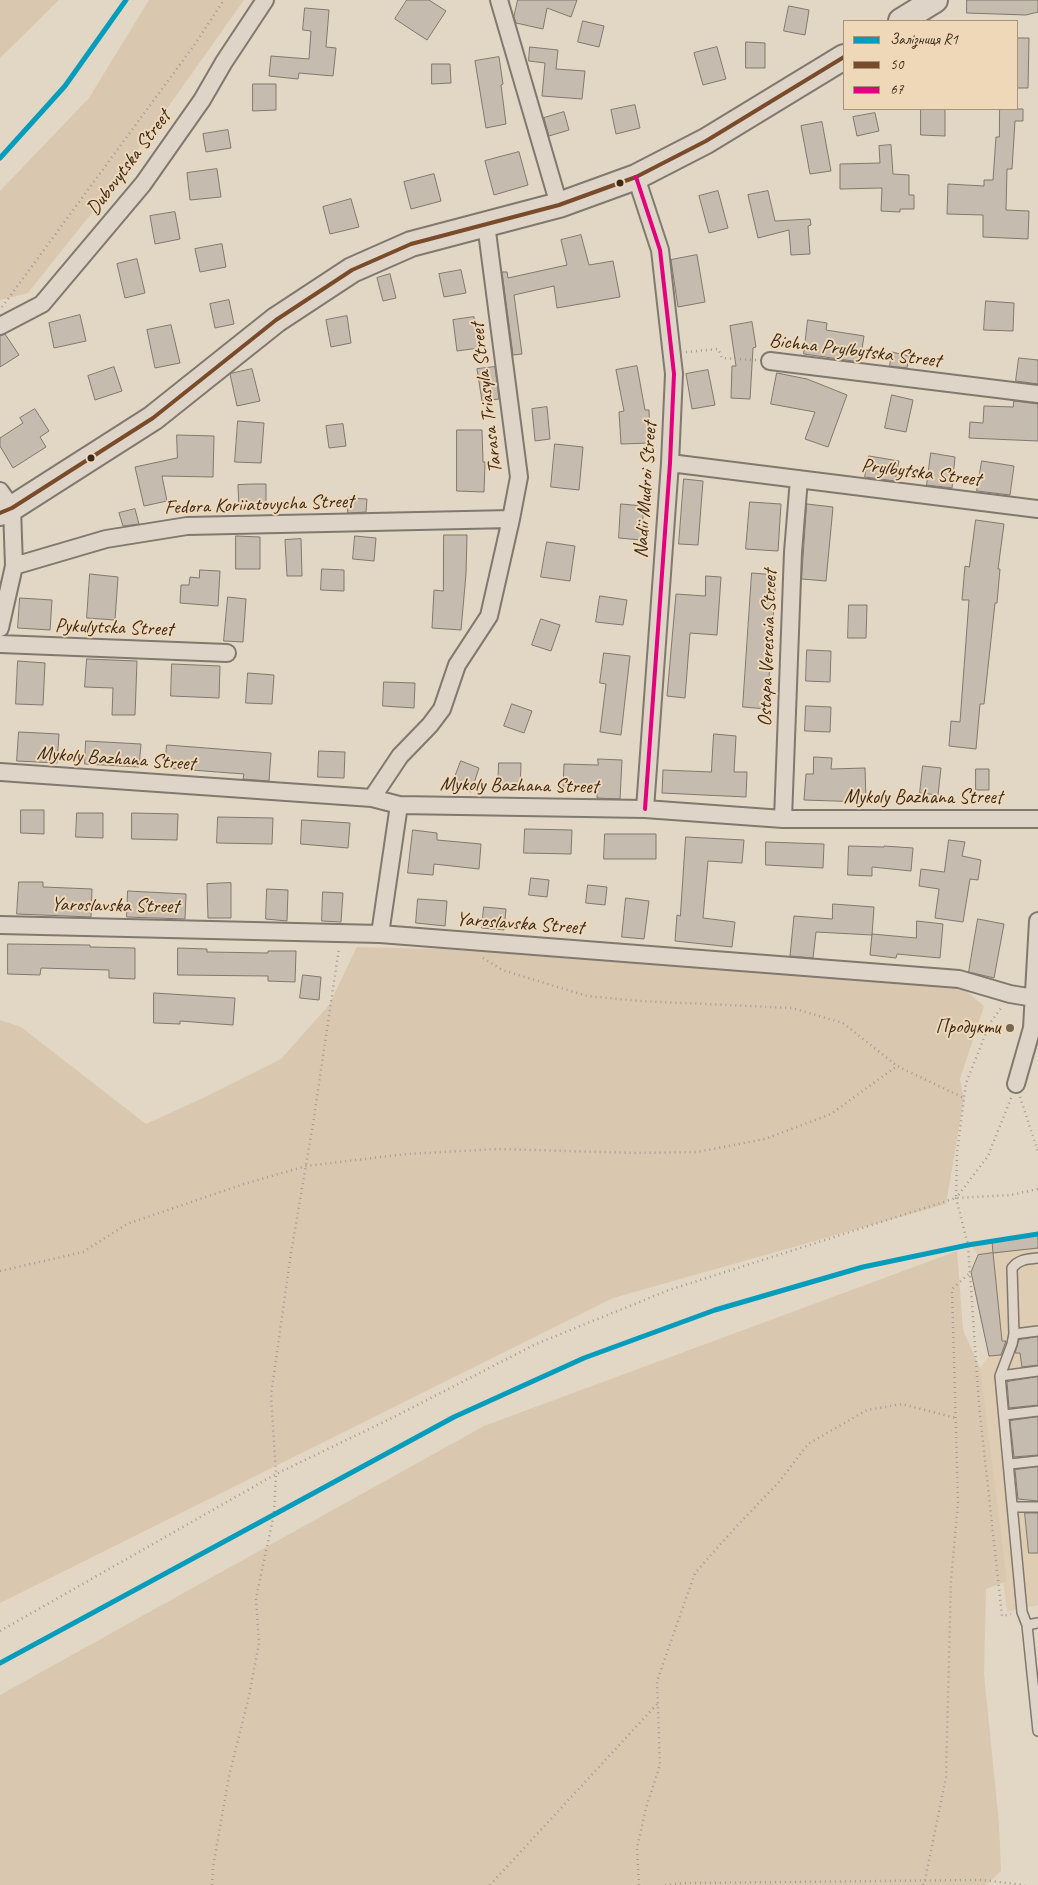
<!DOCTYPE html>
<html>
<head>
<meta charset="utf-8">
<style>
  body { margin:0 }
  #map { position:relative; width:1038px; height:1885px; overflow:hidden; background:#e2d6c4; font-family:Caveat,sans-serif }
  canvas { display:block }
  .legend { position:absolute; left:843px; top:20px; width:175px; height:90px; box-sizing:border-box; background:#efd8b7; border:1px solid #a7927a; margin:0; padding:6px 9px; list-style:none; font-size:15px; color:#3b2a1e }
  .legend li { display:flex; align-items:center; gap:10px; height:25px }
  .legend b { width:25px; border:1px solid #a7927a }
</style>
</head>
<body>
<div id="map">
<canvas width="1038" height="1885"></canvas>
<ul class="legend">
<li><b style="height:6px;background:#069cbc"></b>Залізниця R1</li>
<li><b style="height:6px;background:#7a4b2a"></b>50</li>
<li><b style="height:6px;background:#e5007d"></b>67</li>
</ul>
</div>
<script>
const g = document.querySelector('canvas').getContext('2d');
g.lineJoin = 'round';
function fillPath(path, color) { g.fillStyle = color; g.fill(path, 'evenodd'); }
function trace(path, color, width, dash) { g.strokeStyle = color; g.lineWidth = width; g.lineCap = dash ? 'butt' : 'round'; g.setLineDash(dash || []); g.stroke(path); }
function drawText(font, color, halo, rows, align = 'center') {
  g.font = font + ' Caveat,sans-serif'; g.lineWidth = 4; g.setLineDash([]); g.textBaseline = 'middle'; g.strokeStyle = halo; g.fillStyle = color; for (const [text, x, y, turn = 0] of rows) {
    g.save(); g.translate(x, y); g.rotate((+turn || 0) * Math.PI / 180); g.textAlign = isNaN(turn) ? turn : align; if (halo) g.strokeText(text, 0, 0); g.fillText(text, 0, 0); g.restore();
  }
}
fillPath(new Path2D(`
  M1038,1235V1605L1007,1612L981,1396L980,1368L989,1356L971,1272L978,1255L970,1244Z`), '#deccb3');
fillPath(new Path2D(`
  M0,0H59L0,58Z
  M149,0H244L102,200L28,293L0,300V191L89,98Z
  M357,947L556,952L957,983L984,1006L960,1079L964,1098L946,1204L613,1298L0,1603V1020L21,1027L146,1124L203,1098L281,1059L329,1005Z
  M957,1251L963,1330L980,1368L1007,1581L986,1589L984,1674L999,1823L1001,1871L986,1885H0V1695L484,1426Z`), '#d9c8af');
const building = new Path2D(`
  M407,0H429L446,11L427,40L395,19Z
  M518,0H577L571,17L547,8L543,29L516,23L514,17Z
  M967,0H1038V12L1026,15L967,13Z
  M789,6L809,10L805,35L784,31Z
  M305,8L329,10L326,47L336,48L333,76L299,73L298,79L269,76L271,56L309,59L311,31L303,30Z
  M583,21L604,26L599,47L578,42Z
  M1017,38H1029L1028,88H1017Z
  M746,42L765,43V68H746Z
  M530,47L558,50L556,69L585,71L582,99L542,96L545,63L529,61Z
  M717,47L726,79L703,85L694,53Z
  M499,57L503,84L501,85L506,124L486,128L475,61Z
  M432,64H450L451,83L432,84Z
  M253,84H276V110L253,111Z
  M635,105L640,128L616,134L611,110Z
  M921,109H945V136L921,135Z
  M1000,109H1023V121H1015L1012,169H1007L1006,210L1029,211L1028,239L983,237V215L947,214L948,184L984,186V180H993L996,137H999Z
  M564,112L569,130L549,136L544,118Z
  M875,113L879,131L857,136L853,117Z
  M822,122L831,171L810,174L801,126Z
  M228,130L231,148L206,152L203,134Z
  M891,145L893,174L909,175V195H914V209H900V212L881,211L882,188L840,189V164L880,163L879,146Z
  M519,152L528,185L494,195L485,161Z
  M217,169L221,197L190,200L187,173Z
  M434,174L441,201L411,209L404,182Z
  M718,191L728,228L709,233L699,196Z
  M768,191L775,221L810,219L811,225L808,226L810,254L791,255L789,230L758,238L748,195Z
  M351,199L359,227L330,234L323,207Z
  M175,212L180,239L155,244L150,216Z
  M581,235L589,265L613,261L620,297L557,308L554,286L514,295L522,354L513,355L502,272H507L508,278L567,265L561,240Z
  M222,244L226,267L200,272L195,249Z
  M697,255L705,302L678,307L671,260Z
  M137,259L145,293L125,298L117,264Z
  M461,270L466,293L444,297L439,274Z
  M390,274L396,298L383,301L377,278Z
  M229,300L234,324L215,328L210,304Z
  M986,301L1014,303L1013,331L984,330Z
  M80,315L86,341L54,348L49,323Z
  M347,316L351,343L331,347L326,320Z
  M474,317L479,348L457,351L453,320Z
  M808,320L827,323L826,330L864,336L860,362L804,354Z
  M752,322L756,347L753,348L750,399L731,398L732,366H736L730,326Z
  M171,325L180,363L155,368L147,330Z
  M5,334L19,355L0,367V336Z
  M892,352L909,356L907,368L890,366Z
  M1019,358L1038,360V384L1016,381Z
  M637,366L645,410H649L650,443L621,444L619,412L624,411L616,370Z
  M114,367L122,391L95,400L88,376Z
  M495,367L499,399L482,401L477,369Z
  M252,369L260,401L237,406L230,374Z
  M708,370L715,405L692,409L686,374Z
  M777,373L807,379L847,395L828,447L805,439L815,412L771,404Z
  M892,395L913,400L906,432L885,428Z
  M1014,401L1038,404V441L969,438L970,422L983,423L984,406L1013,407Z
  M547,407L550,439L535,441L532,409Z
  M35,409L49,431L40,437L46,447L13,468L0,446V438L23,423L20,418Z
  M238,421L264,423L261,463L235,462Z
  M343,424L346,446L329,448L326,426Z
  M457,430H482L483,462H485L484,492L457,491Z
  M177,435L214,436L213,477L162,476L167,501L144,506L135,467L177,458Z
  M555,444L583,447L579,490L551,487Z
  M931,453L955,457L952,488L927,485Z
  M869,456L899,461L895,481L865,477Z
  M982,461L1014,466L1010,495L977,491Z
  M684,479L703,481L698,545L679,544Z
  M253,484H266V508L239,509L238,485Z
  M348,498L367,499L366,512L348,513Z
  M750,502L781,504L778,551L746,549Z
  M621,504L644,506L641,540L619,538Z
  M807,504L833,507L826,581L802,579Z
  M135,509L139,524L123,526L119,513Z
  M976,520L1004,524L998,569H1000L997,603H995L984,704H980L976,749L949,746L951,721L960,722L969,600H962L965,566L969,567Z
  M444,535H467L466,574L461,630L432,628L434,590L443,591Z
  M236,536L260,537V569H236Z
  M355,536L376,538L374,561L353,559Z
  M301,539L302,576H287L285,540Z
  M547,542L575,546L570,581L541,577Z
  M322,569L344,570V591L321,590Z
  M200,570L220,571L218,606L180,603L181,585H189L190,577L199,578Z
  M752,573L776,575L767,709L743,707Z
  M90,574L118,577L115,620L87,618Z
  M706,576L721,577L717,635L690,633L685,698L667,696L676,594L705,596Z
  M600,596L627,600L623,625L596,622Z
  M228,597L246,599L243,642L224,641Z
  M20,598L52,600L50,630L18,628Z
  M849,605H867L866,638H848Z
  M541,619L560,625L551,651L532,645Z
  M807,650L831,651L830,682L806,681Z
  M604,653L630,656L621,735L600,732L606,684L600,683Z
  M87,659L137,661L135,715H112L113,688L85,687Z
  M18,661L45,663L43,705L16,704Z
  M172,664L220,666L219,698L171,696Z
  M248,673L274,675L272,704L246,703Z
  M384,682L415,683L414,708L383,706Z
  M512,704L532,711L524,733L504,726Z
  M806,706L831,707L830,732L805,731Z
  M19,732L59,734L57,763L17,761Z
  M714,734L736,736L734,772H747L746,797L662,793L663,770L711,772Z
  M86,741L141,744L139,767L85,764Z
  M167,745L271,753L269,781L243,779L244,774L165,768Z
  M319,751L345,752L344,778L318,777Z
  M814,757L832,758L831,769L865,768L866,802L804,800L806,774H813Z
  M598,759L622,760L620,799L597,798V790L563,789L564,764L598,765Z
  M461,761L479,768L471,792L452,785Z
  M499,763H521L520,791L498,790Z
  M923,766L941,768L938,795L920,793Z
  M976,769H989V790H976Z
  M21,810H44V834L21,833Z
  M77,813H103V838L76,837Z
  M132,813L178,814L177,840L132,839Z
  M218,817L273,818L272,844L217,843Z
  M302,820L350,823L348,848L301,844Z
  M525,829L572,830L571,854L524,853Z
  M413,830L437,833V840L481,844L479,869L434,864L433,875L408,873Z
  M605,834H656V859H604Z
  M686,837L744,840L742,863L708,861L703,918L735,922L732,947L675,941L677,915L680,916Z
  M949,840L965,842L962,856L981,860L978,880L970,879L963,922L935,918L939,889L919,886L921,869L944,872Z
  M766,842L824,844L823,868L766,865Z
  M849,846L884,847V846L913,848L911,871L872,867V876L848,875Z
  M531,878L549,880L547,897L529,895Z
  M19,882H43V887L92,889L91,917L17,914Z
  M231,883V918H208L207,884Z
  M588,885L607,887L605,905L586,903Z
  M267,889L288,890L287,921L266,919Z
  M128,891L186,894L185,919L127,917Z
  M323,892L343,893L341,922L322,921Z
  M626,898L649,901L644,939L622,937Z
  M418,899L447,901L445,926L416,923Z
  M833,904L874,907L872,935L816,932L813,958L790,956L794,916L832,919Z
  M484,907L506,909L504,930L482,928Z
  M978,919L1004,924L994,978L969,972Z
  M917,921L943,924L940,958L897,954L896,958L870,955L872,934L916,938Z
  M8,944L90,945V947L135,948V979L109,978V970L41,968L40,975L8,974Z
  M178,948L207,949V952L268,953V951H296L295,982L268,981V976L178,975Z
  M303,975L321,977L319,1000L300,998Z
  M154,993L235,998L233,1025L180,1021V1024L154,1023Z
  M1038,1235V1248L993,1253L992,1241Z
  M993,1253L1002,1341H1006L1001,1355L989,1356L971,1272L978,1255Z
  M1038,1337V1365L1022,1367L1020,1353H1015L1019,1340Z
  M1038,1377V1405L1009,1408L1007,1382Z
  M1038,1417V1455L1014,1457L1010,1421Z
  M1038,1467V1501L1018,1499L1015,1470Z
  M1025,1513H1038V1553H1029Z`);
fillPath(building, '#c5bbae');
trace(building, '#81786e', 1);
const service = new Path2D(`
  M1038,1258C1028,1259 1019,1259 1012,1268L1014,1334L1012,1344L1000,1376L1022,1612L1027,1625L1038,1731
  M1014,1334L1038,1331
  M1000,1376L1038,1371
  M1004,1415L1038,1411
  M1010,1464L1038,1461
  M1013,1507H1038
  M1027,1625L1038,1623`);
const minor = new Path2D(`
  M499,0L559,205
  M636,177L660,250L674,374L670,463L645,809
  M0,326L42,304L143,184L202,100L224,62L265,0
  M770,361L1038,394
  M670,463L1038,509
  M0,491L12,508L14,566L0,628
  M14,566L106,539L187,526L511,519
  M0,644L227,653
  M0,772L372,798L399,805L645,809L783,819H1038
  M372,798L400,756L430,725L442,709L457,665L489,616L511,519L519,477L486,224
  M783,819L793,552L799,479
  M0,925L380,934L959,979L1010,994L1034,998
  M380,934L399,805
  M1016,1084L1032,1028L1038,921`);
const secondary = new Path2D(`
  M901,21L935,0
  M0,513L12,508L153,418L276,320L352,270L411,244L559,205L636,177L706,141L844,57`);
trace(service, '#81786e', 12);
trace(minor, '#81786e', 20);
trace(secondary, '#81786e', 28);
trace(new Path2D(`
  M2,307L195,44L224,0
  M686,352L718,349L722,358L756,360
  M483,958L502,970L587,996L640,1001L792,1008L843,1023L897,1066L964,1098
  M1020,1097L1038,1152
  M1011,1098L988,1156L956,1198L968,1245L979,1405L1002,1616L1011,1614
  M956,1196L957,1153L966,1083L990,1023L1001,1008
  M0,1271L83,1252L127,1224L244,1184L306,1166L406,1154L498,1149L638,1153L697,1152L765,1139L831,1114L897,1066
  M0,1631L276,1474L271,1395L291,1253L313,1124L339,948
  M212,1885L213,1867L229,1776L249,1696L259,1643L256,1598L274,1514L276,1474L392,1418L536,1344L669,1290L956,1198L1011,1195L1038,1189
  M490,1885L658,1703
  M639,1885L637,1848L646,1808L660,1765L657,1681L695,1573L734,1529L779,1482L808,1444L867,1410L902,1404L956,1418
  M665,1885L686,1883L981,1880L1025,1885
  M923,1885L925,1880L946,1777L951,1580L958,1503L952,1289L971,1272`), '#a39b92', 2.5, [1, 4]);
trace(service, '#ded5c8', 9);
trace(minor, '#ded5c8', 16);
trace(secondary, '#ded5c8', 24);
trace(new Path2D(`
  M0,513L12,508L153,418L276,320L352,270L411,244L559,205L636,177L706,141L844,57`), '#7a4b2a', 4);
trace(new Path2D(`
  M636,177L660,250L674,374L670,463L645,809`), '#e5007d', 4);
trace(new Path2D(`
  M0,158L65,86L126,0
  M0,1663L454,1417L584,1358L715,1310L863,1267L968,1245L1038,1234`), '#069cbc', 5);
for (const [x, y, r, color] of [
  [620,183,4.5,"#3b2a1e"],
  [91,458,4.5,"#3b2a1e"],
  [1010,1028,5,"#756658"]
]) { const dot = new Path2D(); dot.arc(x, y, r, 0, 2 * Math.PI); g.fillStyle = color; g.fill(dot); trace(dot, '#efd8b7', 2); }
drawText('20px', '#3b2a1e', '#efd8b7', [
  ["Dubovytska Street",129,163,-53],
  ["Bichna Prylbytska Street",855,351,7],
  ["Tarasa Triasyla Street",487,398,-97],
  ["Prylbytska Street",921,473,7],
  ["Nadii Mudroi Street",646,490,-86],
  ["Fedora Koriiatovycha Street",259,505,-2],
  ["Pykulytska Street",114,628,2],
  ["Ostapa Veresaia Street",768,648,-88],
  ["Mykoly Bazhana Street",116,759,4],
  ["Mykoly Bazhana Street",519,786,1],
  ["Mykoly Bazhana Street",923,798],
  ["Yaroslavska Street",115,906,1],
  ["Yaroslavska Street",520,924,4]
]);
drawText('20px', '#3b2a1e', '#efd8b7', [
  ["Продукти",1000,1028]
], 'right');
</script>
</body>
</html>
